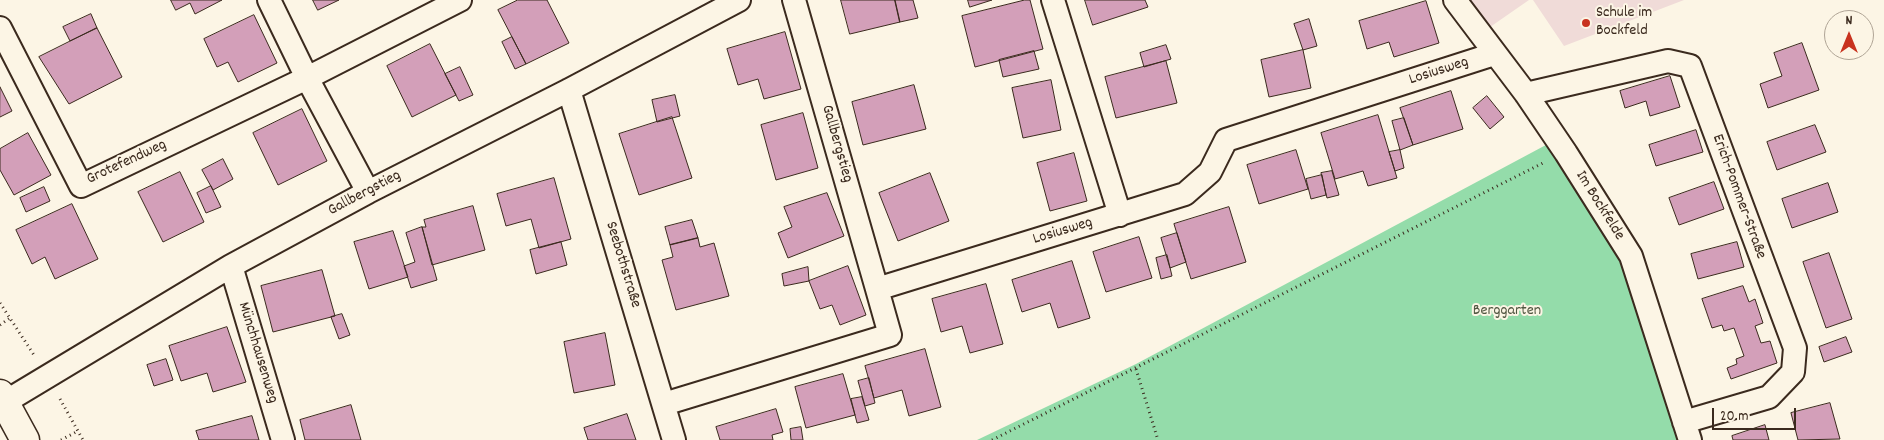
<!DOCTYPE html>
<html>
<head>
<meta charset="utf-8">
<style>
  body { margin:0 }
  #map { position:relative; width:1884px; height:440px; overflow:hidden; background:#fcf5e5; font-family:Dekko,sans-serif }
  canvas { display:block }
  .north { position:absolute; left:1824px; top:10px; width:50px; height:50px; box-sizing:border-box; background:#fcf5e5; border:1px solid #afa495; border-radius:50%; rotate:0deg; font-size:14px; font-weight:700; line-height:20px; text-align:center; color:#3b2a1e }
  .north::after { content:''; display:block; margin:auto; width:18px; height:22px; background:#c8321e; clip-path:polygon(50% 0,100% 100%,50% 72%,0 100%) }
  .scale { position:absolute; left:1712px; top:408px; width:84px; height:22px; box-sizing:border-box; border:2px solid #3b2a1e; border-top:0; padding-left:6px; font-size:15px; line-height:18px; white-space:nowrap; color:#3b2a1e; -webkit-text-stroke:4px #fcf5e5; paint-order:stroke }
</style>
</head>
<body>
<div id="map">
<canvas width="1884" height="440"></canvas>
<div class="north">N</div>
<div class="scale">20 m</div>
</div>
<script>
const g = document.querySelector('canvas').getContext('2d');
g.lineJoin = 'round';
function fillPath(path, color) { g.fillStyle = color; g.fill(path, 'evenodd'); }
function trace(path, color, width, dash) { g.strokeStyle = color; g.lineWidth = width; g.lineCap = dash ? 'butt' : 'round'; g.setLineDash(dash || []); g.stroke(path); }
function drawText(font, color, halo, rows, align = 'center') {
  g.font = font + ' Dekko,sans-serif'; g.lineWidth = 4; g.setLineDash([]); g.textBaseline = 'middle'; g.strokeStyle = halo; g.fillStyle = color; for (const [text, x, y, turn = 0] of rows) {
    g.save(); g.translate(x, y); g.rotate((+turn || 0) * Math.PI / 180); g.textAlign = isNaN(turn) ? turn : align; if (halo) g.strokeText(text, 0, 0); g.fillText(text, 0, 0); g.restore();
  }
}
fillPath(new Path2D(`
  M1455,0H1529L1480,34Z
  M1533,0H1684L1564,46Z`), '#f0dbd8');
fillPath(new Path2D(`
  M1559,138L1613,217L1683,440H977L1136,364Z`), '#94dcaa');
const building = new Path2D(`
  M171,0H222L195,14L190,3L176,10Z
  M313,0H339L318,10Z
  M518,0H547L569,43L526,64L498,10Z
  M841,0H895L900,22L850,34Z
  M895,0H913L918,18L900,22Z
  M968,0H992L970,7Z
  M1025,0H1030L1043,49L975,67L962,16Z
  M1085,0H1145L1148,7L1093,25Z
  M1426,1L1439,43L1394,57L1389,42L1367,49L1359,21Z
  M91,14L97,28L70,41L63,27Z
  M254,15L277,63L238,82L228,62L217,67L204,39Z
  M1309,19L1317,46L1303,50L1294,24Z
  M97,28L122,77L69,104L39,57Z
  M785,32L801,89L764,99L758,79L738,85L727,49Z
  M512,37L526,64L515,69L502,42Z
  M1802,43L1819,90L1768,108L1760,84L1782,76L1774,53Z
  M430,44L456,95L412,117L387,66Z
  M1166,45L1171,59L1144,67L1140,53Z
  M1303,50L1311,88L1269,97L1261,60Z
  M1034,51L1039,69L1003,77L999,60Z
  M1166,61L1177,103L1116,118L1105,77Z
  M460,67L473,95L459,101L445,74Z
  M1670,76L1680,107L1650,116L1646,101L1625,108L1620,91Z
  M1051,80L1061,130L1023,138L1012,88Z
  M914,85L926,129L863,145L852,102Z
  M0,87L12,111L0,117Z
  M1451,91L1463,129L1413,145L1400,108Z
  M675,95L680,116L657,122L652,100Z
  M1487,96L1504,117L1490,129L1473,108Z
  M302,109L327,161L278,185L253,133Z
  M803,113L818,168L776,180L761,125Z
  M1378,115L1397,178L1368,186L1363,171L1335,179L1321,133Z
  M672,117L692,178L639,195L619,134Z
  M1404,118L1413,145L1400,150L1392,121Z
  M1815,125L1826,152L1777,170L1767,142Z
  M1696,130L1703,152L1656,166L1649,145Z
  M28,133L51,175L14,195L0,170V149Z
  M1296,150L1308,189L1259,204L1247,165Z
  M1400,150L1404,168L1395,171L1389,152Z
  M1074,153L1087,201L1050,211L1037,163Z
  M223,159L233,179L213,190L202,170Z
  M1332,171L1339,195L1327,198L1321,173Z
  M180,172L204,222L163,242L138,192Z
  M930,173L949,221L898,241L879,193Z
  M1322,175L1326,195L1311,199L1306,179Z
  M554,178L571,239L539,248L531,219L506,226L497,194Z
  M1714,182L1724,209L1679,225L1669,198Z
  M1828,183L1838,212L1792,228L1782,199Z
  M211,186L221,207L206,213L197,193Z
  M44,187L50,201L26,212L20,198Z
  M827,193L844,236L788,258L778,233L792,227L784,207Z
  M72,204L98,259L55,279L45,257L32,264L16,230Z
  M473,206L485,250L432,265L422,227H426L424,220Z
  M1229,207L1246,262L1191,279L1174,224Z
  M692,220L698,238L670,245L665,227Z
  M422,227L437,280L411,288L404,266L415,262L406,233Z
  M393,231L408,277L369,289L354,242Z
  M1177,233L1186,262L1170,268L1161,238Z
  M1139,237L1152,278L1106,292L1093,252Z
  M698,238L700,247L714,243L729,296L676,310L662,260L673,257L670,245Z
  M561,242L567,265L536,274L530,250Z
  M1737,242L1744,267L1698,279L1691,254Z
  M1829,253L1852,319L1826,328L1803,262Z
  M1167,255L1172,276L1161,279L1156,258Z
  M1072,261L1090,318L1058,328L1050,303L1022,312L1012,280Z
  M848,266L866,315L840,325L832,305L820,309L809,281Z
  M808,267L809,281L784,286L782,274Z
  M322,270L335,316L273,332L261,286Z
  M986,284L1003,344L970,353L962,326L941,332L932,299Z
  M1743,286L1749,302L1755,299L1763,323L1755,326L1761,343L1770,341L1777,363L1731,379L1727,368L1737,364L1736,359L1744,356L1734,328L1724,331L1722,325L1712,328L1702,299Z
  M342,314L350,335L339,339L331,317Z
  M227,327L246,382L213,392L207,373L181,381L169,346Z
  M605,333L615,385L574,393L564,342Z
  M1846,337L1852,352L1824,362L1819,347Z
  M925,349L941,407L909,416L902,390L874,398L865,366Z
  M166,359L173,380L154,386L147,365Z
  M843,374L855,415L806,428L795,387Z
  M869,378L875,403L865,406L858,381Z
  M862,397L869,420L857,423L851,399Z
  M1830,403L1840,439L1798,440L1791,413Z
  M351,405L361,440H305L300,420Z
  M776,409L783,432L772,435L773,440H720L716,427Z
  M627,414L636,440H588L584,428Z
  M252,416L259,440H199L196,431Z
  M1765,425L1769,440H1733L1732,436Z
  M801,427L803,440H791L790,429Z`);
fillPath(building, '#d39fb9');
trace(building, '#3b2a1e', 1);
const minor = new Path2D(`
  M269,0L307,78L368,192
  M794,0L877,289
  M1053,0L1120,215
  M1455,0L1526,94L1566,153L1631,256L1690,440
  M0,28L81,186L307,78L460,0
  M569,90L674,440
  M1526,94L1668,61L1690,66L1795,348L1793,372L1769,397L1684,422
  M231,266L283,440
  M664,404L890,335L877,289L1185,194L1210,172L1226,140L1494,54
  M0,405L231,266L368,192L569,90L739,0`);
const tertiary = new Path2D(`
  M0,394L25,440`);
trace(minor, '#3b2a1e', 26);
trace(tertiary, '#3b2a1e', 31);
trace(new Path2D(`
  M0,303L34,355
  M0,325L10,318
  M1136,369L1158,440
  M60,399L83,440
  M61,440L78,431
  M992,440L1543,163`), '#3b2a1e', 3, [1, 4]);
trace(minor, '#fcf5e5', 22);
trace(tertiary, '#fcf5e5', 28);
for (const [x, y, r, color] of [
  [1586,23,5,"#c8321e"]
]) { const dot = new Path2D(); dot.arc(x, y, r, 0, 2 * Math.PI); g.fillStyle = color; g.fill(dot); trace(dot, '#fcf5e5', 2); }
drawText('16px', '#3b2a1e', '#fcf5e5', [
  ["Schule im",1596,14],
  ["Bockfeld",1596,32]
], 'left');
drawText('16px', '#3b2a1e', '#fcf5e5', [
  ["Losiusweg",1439,72,-18],
  ["Gallbergstieg",836,144,74],
  ["Grotefendweg",127,163,-25],
  ["Gallbergstieg",365,194,-28],
  ["Erich-Pommer-Straße",1738,197,70],
  ["Im Bockfelde",1599,206,58],
  ["Losiusweg",1063,232,-17],
  ["Seebothstraße",622,265,73],
  ["Münchhausenweg",257,353,73]
]);
drawText('16px', '#515641', '#fcf5e5', [
  ["Berggarten",1507,312]
]);
</script>
</body>
</html>
